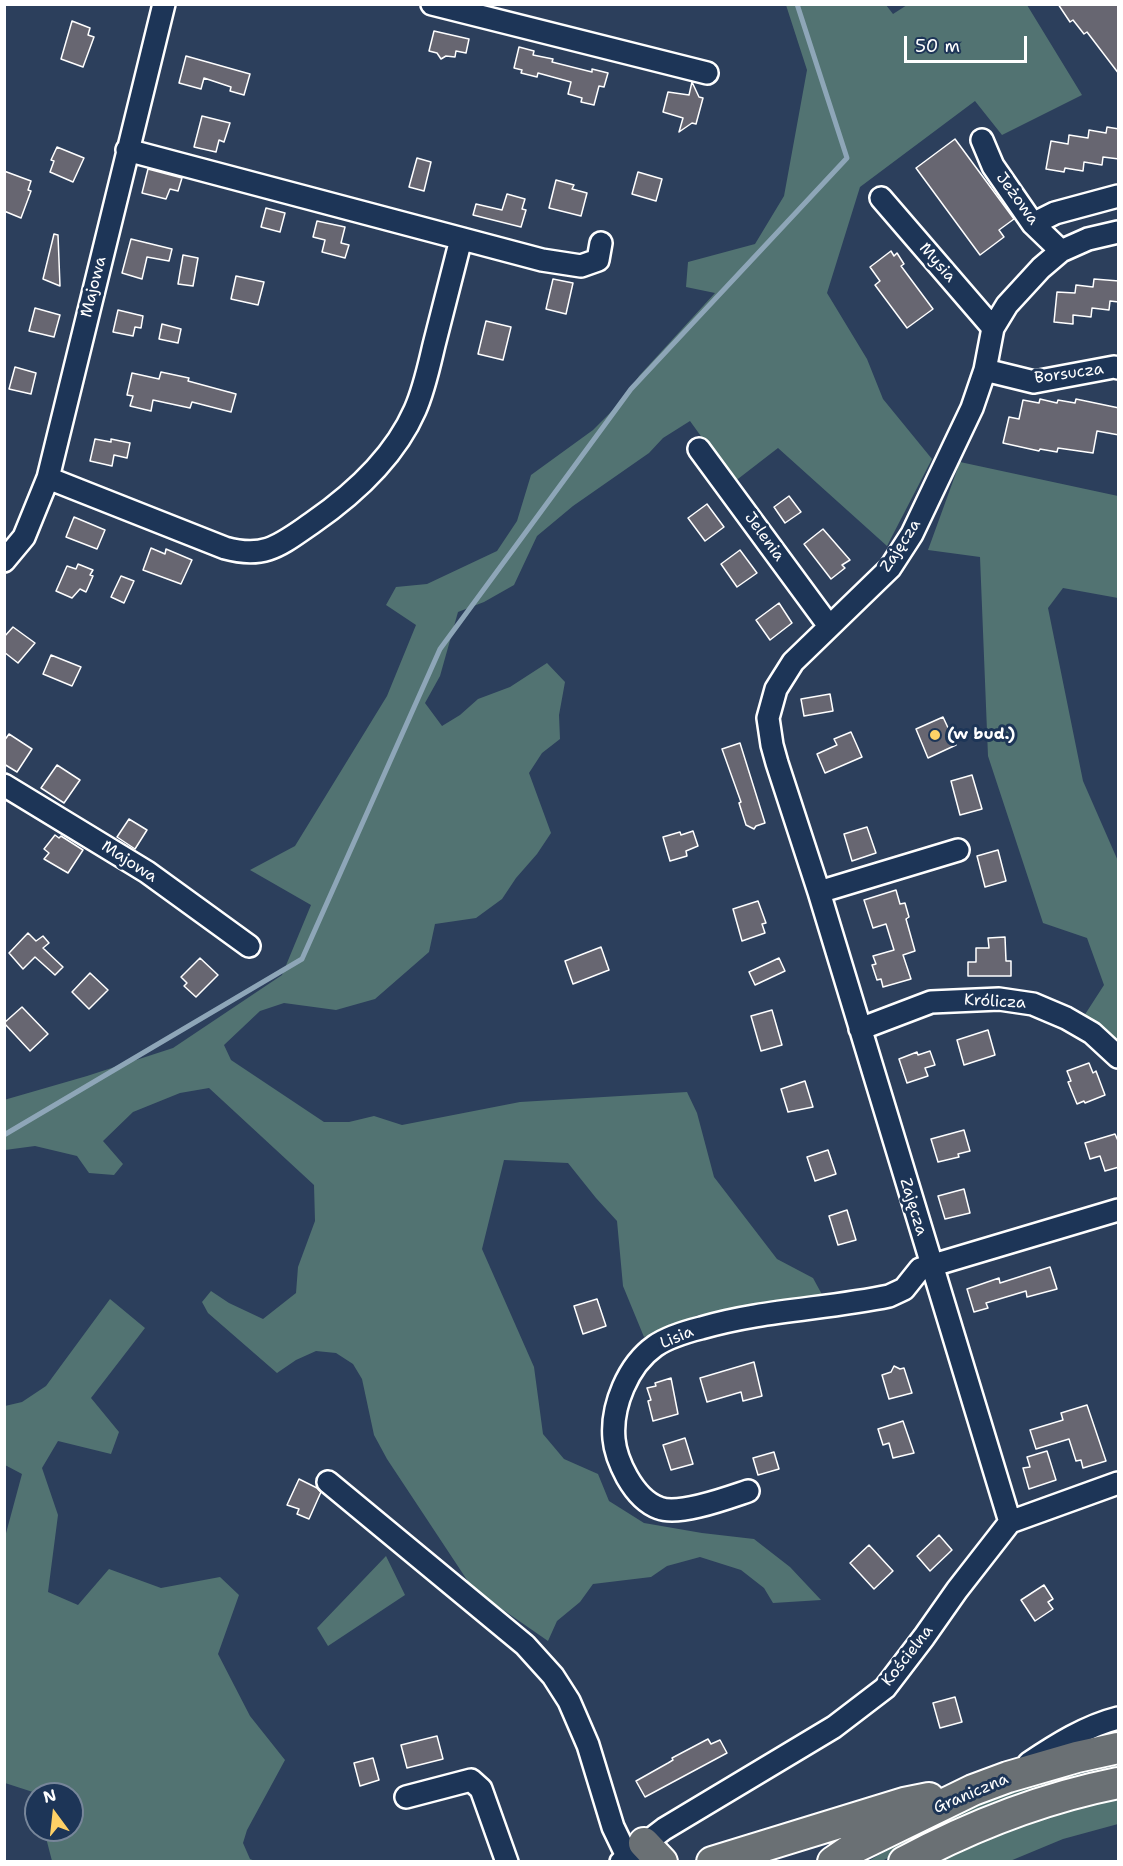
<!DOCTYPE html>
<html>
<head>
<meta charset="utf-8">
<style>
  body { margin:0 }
  #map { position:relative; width:1123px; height:1866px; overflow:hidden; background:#2c3f5c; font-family:"Shantell Sans",sans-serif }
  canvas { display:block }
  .frame { position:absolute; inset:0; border:6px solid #fff; pointer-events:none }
  .north { position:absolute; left:24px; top:1782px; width:60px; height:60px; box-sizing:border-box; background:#1d3557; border:2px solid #77869a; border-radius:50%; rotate:345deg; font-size:16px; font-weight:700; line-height:24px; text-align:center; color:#fff }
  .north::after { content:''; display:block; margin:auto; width:21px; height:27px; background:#ffd166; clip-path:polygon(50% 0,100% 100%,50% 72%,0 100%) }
  .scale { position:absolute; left:904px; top:36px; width:123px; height:27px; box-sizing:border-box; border:3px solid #fff; border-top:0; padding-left:8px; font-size:18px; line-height:21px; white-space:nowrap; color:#fff; -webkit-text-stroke:4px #1d3557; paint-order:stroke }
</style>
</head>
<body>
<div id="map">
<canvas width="1123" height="1866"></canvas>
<div class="frame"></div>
<div class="north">N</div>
<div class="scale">50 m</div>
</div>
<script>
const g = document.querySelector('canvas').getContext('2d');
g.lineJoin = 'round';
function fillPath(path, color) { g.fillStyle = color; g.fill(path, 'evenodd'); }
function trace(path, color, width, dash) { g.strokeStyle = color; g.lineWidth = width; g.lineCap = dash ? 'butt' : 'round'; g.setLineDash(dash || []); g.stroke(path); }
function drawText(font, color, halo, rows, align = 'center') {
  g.font = font + ' "Shantell Sans",sans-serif'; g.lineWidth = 6; g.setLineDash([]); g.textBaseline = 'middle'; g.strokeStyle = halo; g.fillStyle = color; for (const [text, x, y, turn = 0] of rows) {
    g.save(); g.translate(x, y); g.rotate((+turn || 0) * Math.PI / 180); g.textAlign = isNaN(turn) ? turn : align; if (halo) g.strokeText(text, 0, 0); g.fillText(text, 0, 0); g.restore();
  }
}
fillPath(new Path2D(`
  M786,5H886L893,14L907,5H1027L1082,95L1002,135L975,101L860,187L827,293L867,359L883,399L932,459L887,546L778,448L734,482L690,421L663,438L649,453L573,506L537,536L514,585L484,602L458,612L440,676L425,703L442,726L460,715L478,699L510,687L547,663L565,682L559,715L560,739L542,753L529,773L551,833L537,854L516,878L502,899L476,918L435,924L429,952L375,999L336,1010L284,1003L260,1011L224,1045L231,1060L324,1122H349L374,1116L402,1125L520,1102L687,1092L697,1113L714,1177L777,1259L813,1278L825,1300L795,1302L698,1315L644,1337L623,1286L617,1221L596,1198L568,1163L504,1160L482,1249L534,1367L543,1434L564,1459L598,1474L609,1501L644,1523L702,1533L754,1539L790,1567L821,1600L773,1603L764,1588L741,1570L700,1557L667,1566L651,1577L593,1584L580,1602L557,1621L548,1641L473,1589L387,1459L374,1435L362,1379L353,1364L336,1353L316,1351L296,1360L277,1373L208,1313L202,1302L211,1291L229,1303L263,1319L296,1293L298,1267L315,1221L314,1185L209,1088L180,1093L133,1112L103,1141L123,1164L114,1175L89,1173L77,1156L35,1146L5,1150L4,1100L87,1076L173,1048L282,975L311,905L250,870L295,846L387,696L416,625L386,605L396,587L427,584L497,551L517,521L531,475L593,430L624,399L639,376L715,293L686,287L688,262L755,244L784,196L807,70Z
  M960,462L1118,496V598L1063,588L1048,608L1083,781L1118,861V1045L1084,1016L1104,985L1087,938L1043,923L988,756L980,557L928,550Z
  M110,1299L145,1328L91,1398L119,1432L111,1454L58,1441L42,1468L58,1515L48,1592L78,1605L109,1569L161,1588L220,1577L239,1595L218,1654L250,1716L285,1760L247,1830L243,1843L250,1859L255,1861H52L44,1830H72V1794H39L5,1783V1537L22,1474L5,1465V1406L22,1402L46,1386Z
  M386,1556L405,1595L328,1646L317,1628Z
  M1118,1765V1772L946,1829L882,1861L867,1862C920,1830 979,1802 1038,1784C1065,1777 1092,1771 1118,1765Z
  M1118,1797V1824L1063,1839L1010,1861L932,1862L1037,1816Z`), '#527372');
trace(new Path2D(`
  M4,1135L302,959L440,649L631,389L847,158L797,4`), '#8ea6b8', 5);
const building = new Path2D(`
  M1058,4H1119V74L1087,32L1084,34L1073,20L1070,22Z
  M72,21L90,28L88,35L94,37L83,67L61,59Z
  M434,31L469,39L466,53L456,51L455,57L446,56L441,59L437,53L429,51Z
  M519,47L534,51L533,55L553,59L552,62L592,72V69L608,73L604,87L599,86L594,105L581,102L582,98L568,94L571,82L538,73L537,77L521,73L522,70L514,68Z
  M186,56L250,74L244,95L230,91L231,87L204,78L201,89L179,83Z
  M692,82L699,97L703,98L696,124L692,123L679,132L683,118L663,112L668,92L689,95Z
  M202,116L230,123L224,142L219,140L216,152L194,147Z
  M1107,127L1119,129V159L1103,157L1102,165L1084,162L1083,171L1065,168L1064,172L1046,169L1051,141L1068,144L1069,135L1088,138L1089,130L1106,133Z
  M955,139L1014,219L999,230L1004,237L980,255L916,168Z
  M57,147L84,158L73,182L50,172L54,161L51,160Z
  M417,158L431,162L424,191L409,187Z
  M148,169L182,178L178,191L170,189L166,199L142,193Z
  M4,171L31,181L28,190L31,191L21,218L4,211Z
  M638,172L662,179L656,201L632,194Z
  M556,180L574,185L572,189L587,193L581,216L549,208Z
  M507,194L525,199L522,209L526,210L521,227L473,215L476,204L502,210Z
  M266,208L285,213L280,232L261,227Z
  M317,221L345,227L341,243L349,245L345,258L322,252L325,240L313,237Z
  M54,234L58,235L60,286L43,279Z
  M131,239L172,249L169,261L147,257L142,279L122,273Z
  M891,251L894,256L897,253L904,264L901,266L933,309L907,328L875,285L880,281L870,267Z
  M183,255L198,258L193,286L178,284Z
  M236,276L264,282L258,305L231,299Z
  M553,279L573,283L566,314L546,309Z
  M1094,279L1119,281V302L1110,301L1109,310L1092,308L1091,317L1073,315V324L1054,322L1057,292L1075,293L1076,285L1093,287Z
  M35,308L60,315L54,337L29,331Z
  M118,310L143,316L141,328L135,327L133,336L113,332Z
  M486,321L511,327L503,360L478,354Z
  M162,324L181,329L178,343L159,339Z
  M15,367L36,373L31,394L9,389Z
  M161,372L189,378L188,381L236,394L231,412L192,402L190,408L153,400L151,411L130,406L133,396L127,395L132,373L159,379Z
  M1040,399L1057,403L1058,400L1075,403L1076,399L1119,408V435L1097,431L1093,453L1058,448L1057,452L1040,449L1039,451L1003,443L1009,417L1019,419L1023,400L1039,403Z
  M95,439L111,442V439L130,443L127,458L114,455L112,466L90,461Z
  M789,496L801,512L785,523L774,507Z
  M707,504L724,527L705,541L688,518Z
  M74,517L105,530L97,549L66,537Z
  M823,529L850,560L842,565L845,568L831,579L804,544Z
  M151,548L165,554L166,549L192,560L181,584L143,570Z
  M740,550L757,573L737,587L721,564Z
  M78,564L93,570L90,575L93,576L86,592L80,589L72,598L56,591L67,566L76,569Z
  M121,576L134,581L124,603L111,597Z
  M779,603L792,623L770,640L756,620Z
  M13,627L35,643L18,663L4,652V637Z
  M51,655L81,667L72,686L43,674Z
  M830,694L833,711L804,716L801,699Z
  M943,717L956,745L928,758L916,729Z
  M851,732L862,757L825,773L817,754L837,745L834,739Z
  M9,734L32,749L17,772L4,764V741Z
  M740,743L765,823L756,826L754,829L746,825L739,803L741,802L722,749Z
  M57,765L80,780L64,803L41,788Z
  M972,775L982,809L960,815L951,781Z
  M129,819L147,830L135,849L117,837Z
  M867,827L876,853L852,861L844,834Z
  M693,831L698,846L686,851L687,856L670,861L663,837L680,832L681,835Z
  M55,835L59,838L61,836L83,850L68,873L44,859L49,853L44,849Z
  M998,850L1006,881L985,887L977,856Z
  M896,890L900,904L905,903L909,917L906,919L915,951L903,955L911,979L883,987L881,979L877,980L872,965L876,964L873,956L894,950L886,924L873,928L864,900Z
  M758,901L766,923L762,924L765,933L742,941L733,909Z
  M28,933L36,941L43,936L49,943L43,948L63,967L55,975L35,957L23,969L9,953Z
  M1005,937L1006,961H1011V976H968V962H976V948H989L988,938Z
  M601,947L609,970L573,984L565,961Z
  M200,958L218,975L196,997L184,986L187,983L181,977Z
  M779,958L785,971L755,985L749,972Z
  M90,973L108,990L89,1009L72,992Z
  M22,1007L48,1034L30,1051L4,1023Z
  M772,1010L782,1045L761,1051L751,1016Z
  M988,1030L995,1055L964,1065L957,1040Z
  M930,1051L935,1065L925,1068L928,1076L907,1083L899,1059L917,1052L918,1055Z
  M1089,1063L1093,1073L1096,1071L1105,1095L1085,1103L1084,1101L1077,1104L1068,1082L1071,1081L1067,1071Z
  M805,1081L813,1107L788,1112L781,1089Z
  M964,1130L970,1151L958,1154L959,1157L938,1162L931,1139Z
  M1115,1134L1119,1143V1167L1105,1171L1100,1156L1090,1159L1085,1143Z
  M828,1150L836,1174L815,1181L807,1157Z
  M964,1189L970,1213L945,1219L938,1196Z
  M847,1210L856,1240L838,1245L829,1216Z
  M1050,1267L1057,1289L1027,1297L1026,1291L986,1303L988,1308L974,1312L967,1289L999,1278L1000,1283Z
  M597,1299L606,1326L583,1334L574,1306Z
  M754,1362L762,1396L743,1401L741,1392L707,1402L700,1378Z
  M894,1366L900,1369L904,1368L912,1393L889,1399L882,1375L891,1372Z
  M671,1378L678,1414L653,1421L648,1401L651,1400L647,1388L656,1386L655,1383Z
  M1087,1405L1106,1461L1083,1468L1081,1460L1076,1461L1069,1439L1036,1449L1030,1430L1063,1420L1061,1413Z
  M903,1421L914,1453L893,1458L889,1443L883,1445L878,1429Z
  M685,1438L693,1464L671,1470L663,1445Z
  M1047,1451L1056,1480L1029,1489L1023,1468L1030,1467L1027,1457Z
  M774,1452L779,1469L758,1475L753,1458Z
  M299,1479L317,1488L321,1492L309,1519L297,1514L299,1509L287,1505Z
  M939,1535L952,1550L930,1571L917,1556Z
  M869,1545L893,1571L874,1589L850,1563Z
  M1044,1585L1053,1599L1048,1602L1053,1609L1035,1621L1021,1600Z
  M955,1697L962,1722L940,1728L933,1703Z
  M437,1736L443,1759L407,1768L401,1745Z
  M708,1739L711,1744L720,1740L727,1753L645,1797L636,1781L668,1763L673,1760L672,1758Z
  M373,1758L379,1780L360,1786L354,1763Z`);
fillPath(building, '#676671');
trace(building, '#fff', 1.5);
const minor = new Path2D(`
  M432,4L707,73
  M982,140L993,166L1033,224L1061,251
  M127,150L542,260L581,266L598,260L601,243
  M881,198L993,328
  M1033,224L1055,213L1118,196
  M985,370L1034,382L1114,367L1118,368
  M699,449L829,626
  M48,478L225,548C265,559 280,545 312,523C354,494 394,458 415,410C424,390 429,366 434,345C443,309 452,274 461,239
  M4,561L24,537L48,478L164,4
  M4,785L147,872L249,946
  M819,892L958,850
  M860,1029L931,1002L999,999L1033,1004L1066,1018L1092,1033L1118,1057
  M328,1482L525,1645L553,1676L569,1701L588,1745L613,1827L627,1856
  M748,1491C727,1498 679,1516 659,1508C645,1503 635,1491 627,1477C621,1466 615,1451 614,1439C611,1406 628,1365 655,1346C668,1337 685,1332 701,1328C762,1310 827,1309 889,1296L904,1289L920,1269L1118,1210
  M1010,1522L819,892L777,763L772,745L768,718L776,689L793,662L890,568L912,534L972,408L985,370L993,328L1007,305L1041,268L1061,251L1088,239L1118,232
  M1029,1763C1056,1745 1086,1726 1118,1718
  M406,1797L471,1780L481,1789L507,1862
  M621,1862L664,1829L834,1727L885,1688L924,1637L957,1590L1010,1522L1118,1483`);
const highway = new Path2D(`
  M644,1843L662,1862
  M712,1862L904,1803L929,1798
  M833,1862L852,1849L973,1790L1008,1777L1077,1757L1118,1748
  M904,1862C971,1826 1043,1798 1118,1783`);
trace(minor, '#fff', 26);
trace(highway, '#fff', 34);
trace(minor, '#1d3557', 21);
trace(highway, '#6a7074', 30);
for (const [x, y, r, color] of [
  [935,735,6,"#ffd166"]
]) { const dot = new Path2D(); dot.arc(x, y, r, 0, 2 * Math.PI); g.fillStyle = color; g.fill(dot); trace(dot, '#1d3557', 2); }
drawText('16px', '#fff', '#1d3557', [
  ["Jeżowa",1017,199,54],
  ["Mysia",937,263,49],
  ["Majowa",94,287,-76],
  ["Borsucza",1069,374,-8],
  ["Jelenia",764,537,54],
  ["Zajęcza",901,546,-57],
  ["Majowa",129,862,33],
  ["Królicza",995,1002,3],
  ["Zajęcza",913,1207,73],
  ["Lisia",677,1338,-23],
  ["Kościelna",908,1656,-52],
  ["Graniczna",971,1794,-23]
]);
drawText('bold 16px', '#fff', '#1d3557', [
  ["(w bud.)",947,735]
], 'left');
</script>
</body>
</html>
